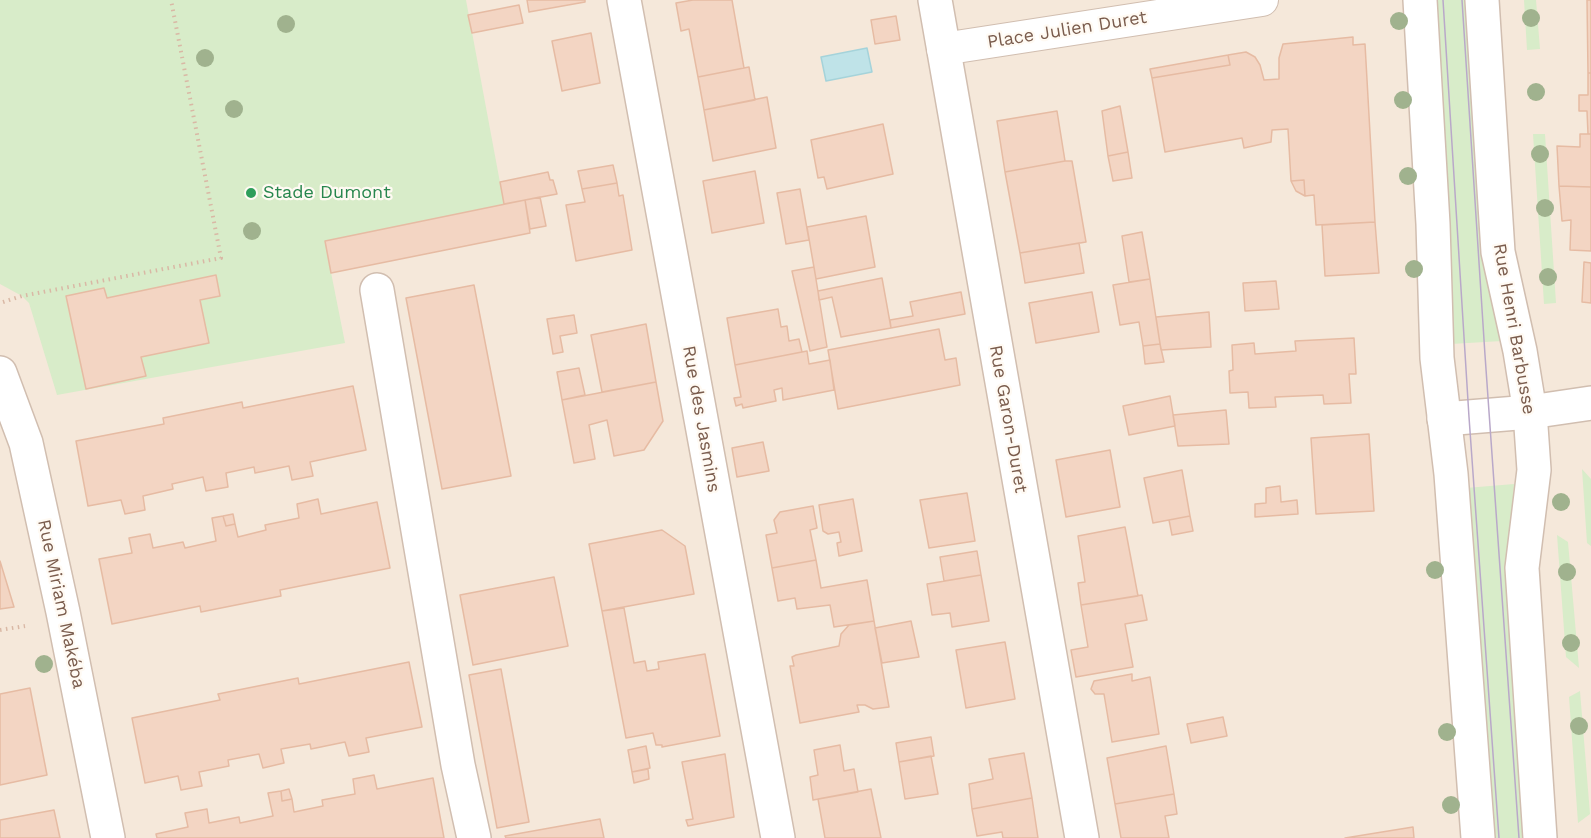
<!DOCTYPE html>
<html>
<head>
<meta charset="utf-8">
<style>
  body { margin:0 }
  canvas { display:block; background:#fdf6ec }
</style>
</head>
<body>
<canvas width="1591" height="838"></canvas>
<script>
const g = document.querySelector('canvas').getContext('2d');
g.lineJoin = 'round';
function fillPath(path, color) { g.fillStyle = color; g.fill(path, 'evenodd'); }
function trace(path, color, width, dash) { g.strokeStyle = color; g.lineWidth = width; g.lineCap = dash ? 'butt' : 'round'; g.setLineDash(dash || []); g.stroke(path); }
function drawText(font, color, halo, rows, align = 'center') {
  g.font = font + ' "Work Sans",sans-serif'; g.lineWidth = 4.5; g.setLineDash([]); g.textBaseline = 'middle'; g.strokeStyle = halo; g.fillStyle = color; for (const [text, x, y, turn = 0] of rows) {
    g.save(); g.translate(x, y); g.rotate((+turn || 0) * Math.PI / 180); g.textAlign = isNaN(turn) ? turn : align; if (halo) g.strokeText(text, 0, 0); g.fillText(text, 0, 0); g.restore();
  }
}
fillPath(new Path2D(`
  M0,0H1591V838H0Z`), '#f5e8da');
fillPath(new Path2D(`
  M0,0H466L504,204L325,242L345,343L57,395L29,303L22,296L0,284Z
  M1433,0H1471L1502,341L1451,344Z
  M1524,0H1536L1540,49L1527,50Z
  M1533,134H1545L1556,303L1544,304Z
  M1582,469L1591,479V546L1587,543Z
  M1514,484L1509,560L1527,838H1490L1466,488Z
  M1557,535L1568,542L1579,668L1566,657Z
  M1580,691L1590,814L1578,823L1569,697Z`), '#d8ecc9');
const water = new Path2D(`
  M867,48L872,72L826,81L821,57Z`);
fillPath(water, '#bfe3e8');
trace(water, '#a5d3da', 1.5);
const building = new Path2D(`
  M527,0H585V2L529,12Z
  M693,0H732L744,68L698,77L689,29L681,31L676,3Z
  M1587,0H1591V73H1588Z
  M519,5L523,23L472,33L468,15Z
  M896,16L900,40L875,44L871,20Z
  M591,33L600,83L562,91L552,41Z
  M1353,37V45L1365,44L1375,222L1316,225L1314,195L1305,196L1304,180L1291,181L1288,129L1272,130L1271,142L1244,148L1242,138L1165,152L1152,78L1230,65L1228,55L1246,52L1255,57L1260,65L1264,80L1279,79V58L1283,44Z
  M1228,55L1230,65L1152,78L1150,69Z
  M749,67L755,100L704,110L698,77Z
  M1588,73H1591V134H1588L1587,111H1579V95H1588Z
  M767,97L776,148L713,161L704,110Z
  M1120,106L1128,152L1108,156L1102,111Z
  M1057,111L1065,161L1005,172L997,121Z
  M883,124L893,174L827,189L824,177L818,178L811,140Z
  M1580,134H1591V187L1559,186L1557,146L1580,147Z
  M1128,152L1132,178L1113,181L1108,156Z
  M1065,161H1072L1086,242L1020,253L1005,172Z
  M613,165L617,183L582,189L578,171Z
  M755,171L764,223L712,233L703,181Z
  M548,172L550,180H553L557,194L504,204L500,182Z
  M1304,180L1305,196L1296,191L1291,181Z
  M617,183L619,196L623,195L632,250L576,261L566,205L585,202L582,189Z
  M1559,186L1591,187V251L1570,250L1571,220L1562,221Z
  M800,189L809,240L786,244L777,193Z
  M540,197L546,226L530,229L525,200Z
  M525,200L530,233L331,273L325,241Z
  M866,216L875,267L816,279L807,227Z
  M1375,222L1379,273L1325,276L1322,225Z
  M1142,232L1150,279L1129,282L1122,236Z
  M1079,243L1084,273L1025,283L1020,253Z
  M1584,262L1591,263V303L1582,302Z
  M814,267L827,347L810,351L792,271Z
  M216,275L220,296L200,300L209,343L141,357L146,376L86,389L66,296L104,288L107,298Z
  M882,278L891,328L841,337L832,297L819,300L818,291Z
  M1150,279L1160,344L1143,346L1139,322L1120,325L1113,285Z
  M1276,281L1279,309L1245,311L1243,283Z
  M474,285L511,476L442,489L406,298Z
  M961,292L965,314L891,328L890,320L913,316L910,302Z
  M1092,292L1099,332L1036,343L1029,303Z
  M778,309L781,327L787,326L789,341L799,339L802,352L735,365L727,318Z
  M1209,312L1211,347L1161,350L1156,317Z
  M574,315L577,333L560,336L563,352L553,354L547,319Z
  M646,324L656,382L602,392L591,335Z
  M939,329L945,360L956,358L960,385L838,409L828,350Z
  M1354,338L1356,374H1349L1351,403L1324,404L1323,395L1275,397L1276,407L1249,408L1248,392L1230,393L1229,371L1233,370L1232,345L1254,343L1255,354L1296,351L1295,341Z
  M1160,344L1164,362L1145,364L1143,346Z
  M807,351L809,364L830,360L834,390L783,400L782,388L774,390L776,401L743,408L742,404L736,406L734,398L741,397L735,365Z
  M579,368L585,395L562,400L557,372Z
  M656,382L663,421L644,450L614,456L607,420L589,425L595,459L574,463L562,400Z
  M353,386L366,450L310,462L313,476L292,480L289,466L255,473L254,467L226,473L228,487L206,491L203,477L172,484L173,489L143,496L145,510L125,514L121,500L88,506L76,441L164,424L163,418L242,402L243,408Z
  M1170,396L1175,426L1129,435L1123,406Z
  M1226,410L1229,444L1178,446L1173,415Z
  M1369,434L1374,511L1316,514L1311,438Z
  M763,442L769,471L737,477L732,448Z
  M1110,450L1120,507L1066,517L1056,460Z
  M1182,470L1190,516L1153,523L1144,478Z
  M1280,486L1281,502L1297,500L1298,514L1255,517V504L1266,503V488Z
  M967,493L975,541L929,548L920,500Z
  M318,499L321,514L377,502L390,568L280,590L281,596L201,612L200,606L112,624L99,559L132,553L129,538L150,534L153,548L183,542L185,548L216,541L212,518L223,516L226,526L235,524L238,537L266,530L265,525L299,518L297,504Z
  M853,499L862,551L839,556L837,543L841,542L839,532L828,534L823,531L819,505Z
  M813,506L817,528L810,530L816,560L772,568L766,535L777,533L774,520L780,512Z
  M233,514L235,524L226,526L223,516Z
  M1190,516L1193,531L1172,535L1169,520Z
  M1125,527L1138,596L1081,605L1078,583L1085,582L1078,536Z
  M662,530L685,546L694,594L602,611L589,544Z
  M977,551L981,575L944,581L940,557Z
  M816,560L821,588L867,580L874,621L834,627L830,605L797,609L795,598L778,601L772,568Z
  M0,561L14,607L0,609Z
  M981,575L989,621L952,627L950,613L932,615L927,584Z
  M554,577L568,646L473,665L460,595Z
  M1142,595L1147,620L1125,624L1133,667L1076,677L1071,650L1088,647L1081,605Z
  M624,608L634,663L645,661L647,671L659,669L658,662L705,654L720,736L662,747V745H656L653,733L626,738L602,611Z
  M874,621L889,707L873,709L865,705H857L859,712L800,723L790,666H794L792,657L796,655L839,646L841,634L849,625Z
  M911,621L919,657L882,663L875,628Z
  M1005,642L1015,699L966,708L956,650Z
  M409,662L422,727L366,738L369,752L349,756L345,742L311,749L310,744L281,749L284,763L263,768L259,754L228,760L229,766L199,772L202,786L181,790L178,776L145,783L132,718L220,700L218,694L298,678L299,684Z
  M501,669L529,822L497,828L469,675Z
  M1132,674V681L1150,677L1159,734L1112,742L1104,694H1095L1091,689L1094,681Z
  M30,688L47,775L0,785V694Z
  M1223,717L1227,736L1191,743L1187,724Z
  M931,737L934,756L899,762L896,743Z
  M840,745L844,771L854,769L858,792L813,800L810,777L818,775L814,750Z
  M646,746L650,768L632,772L628,750Z
  M1166,746L1174,794L1115,804L1107,758Z
  M1024,753L1032,798L972,809L969,784L993,779L989,759Z
  M725,754L734,817L688,826L686,820L693,819L682,762Z
  M931,756L938,794L905,799L899,762Z
  M648,769L649,779L634,783L632,772Z
  M374,775L377,789L433,778L444,838H157L156,834L188,827L185,813L207,809L209,823L239,817L240,823L273,816L268,793L281,791L282,801L292,799L294,812L323,806L322,800L355,794L353,779Z
  M289,789L292,799L282,801L281,791Z
  M871,789L881,838H825L818,799Z
  M1174,794L1177,814L1165,816L1169,838H1121L1115,804Z
  M1032,798L1038,838H1003L1002,832L977,836L972,809Z
  M54,810L60,838H0V820Z
  M600,819L604,838H506L505,836Z
  M1413,827L1414,838H1345Z`);
fillPath(building, '#f3d5c3');
trace(building, '#e6bba3', 1.5);
const pedestrian = new Path2D(`
  M943,49L1262,0`);
const minor = new Path2D(`
  M624,0L778,838
  M935,0L1082,838
  M377,290L458,765L474,838
  M0,373L26,443L63,612L108,838
  M1444,419L1530,412L1591,403`);
const tertiary = new Path2D(`
  M1420,0L1433,224L1437,358L1451,474L1478,838
  M1482,0L1498,252L1520,351L1530,412L1534,470L1522,568L1540,838`);
trace(pedestrian, '#d1beb0', 34);
trace(minor, '#d1beb0', 36);
trace(tertiary, '#d1beb0', 36);
trace(new Path2D(`
  M3,302L22,296L221,258L171,0
  M0,630L25,626`), '#d9b8a5', 4, [1.5, 4.5]);
trace(pedestrian, '#fff', 32);
trace(minor, '#fff', 33);
trace(tertiary, '#fff', 33);
trace(new Path2D(`
  M1443,0L1469,417L1499,838
  M1462,0L1485,355L1519,838`), '#b9a8c9', 1.5);
g.fillStyle = '#a0b28e';
for (const [x, y] of [
  [1531,18],
  [1399,21],
  [286,24],
  [205,58],
  [1536,92],
  [1403,100],
  [234,109],
  [1540,154],
  [1408,176],
  [1545,208],
  [252,231],
  [1414,269],
  [1548,277],
  [1561,502],
  [1435,570],
  [1567,572],
  [1571,643],
  [44,664],
  [1579,726],
  [1447,732],
  [1451,805]
]) { g.beginPath(); g.arc(x, y, 9, 0, 2 * Math.PI); g.fill(); }
for (const [x, y, r, color] of [
  [251,193,6,"#2e9e5b"]
]) { const dot = new Path2D(); dot.arc(x, y, r, 0, 2 * Math.PI); g.fillStyle = color; g.fill(dot); trace(dot, '#fffaf3', 2); }
drawText('18px', '#7a5c4d', '#fffaf3', [
  ["Place Julien Duret",1067,30,-9],
  ["Rue Henri Barbusse",1514,329,80],
  ["Rue des Jasmins",701,419,80],
  ["Rue Garon-Duret",1008,419,80],
  ["Rue Miriam Makéba",61,604,78]
]);
drawText('18px', '#27864d', '#fffaf3', [
  ["Stade Dumont",263,193]
], 'left');
</script>
</body>
</html>
